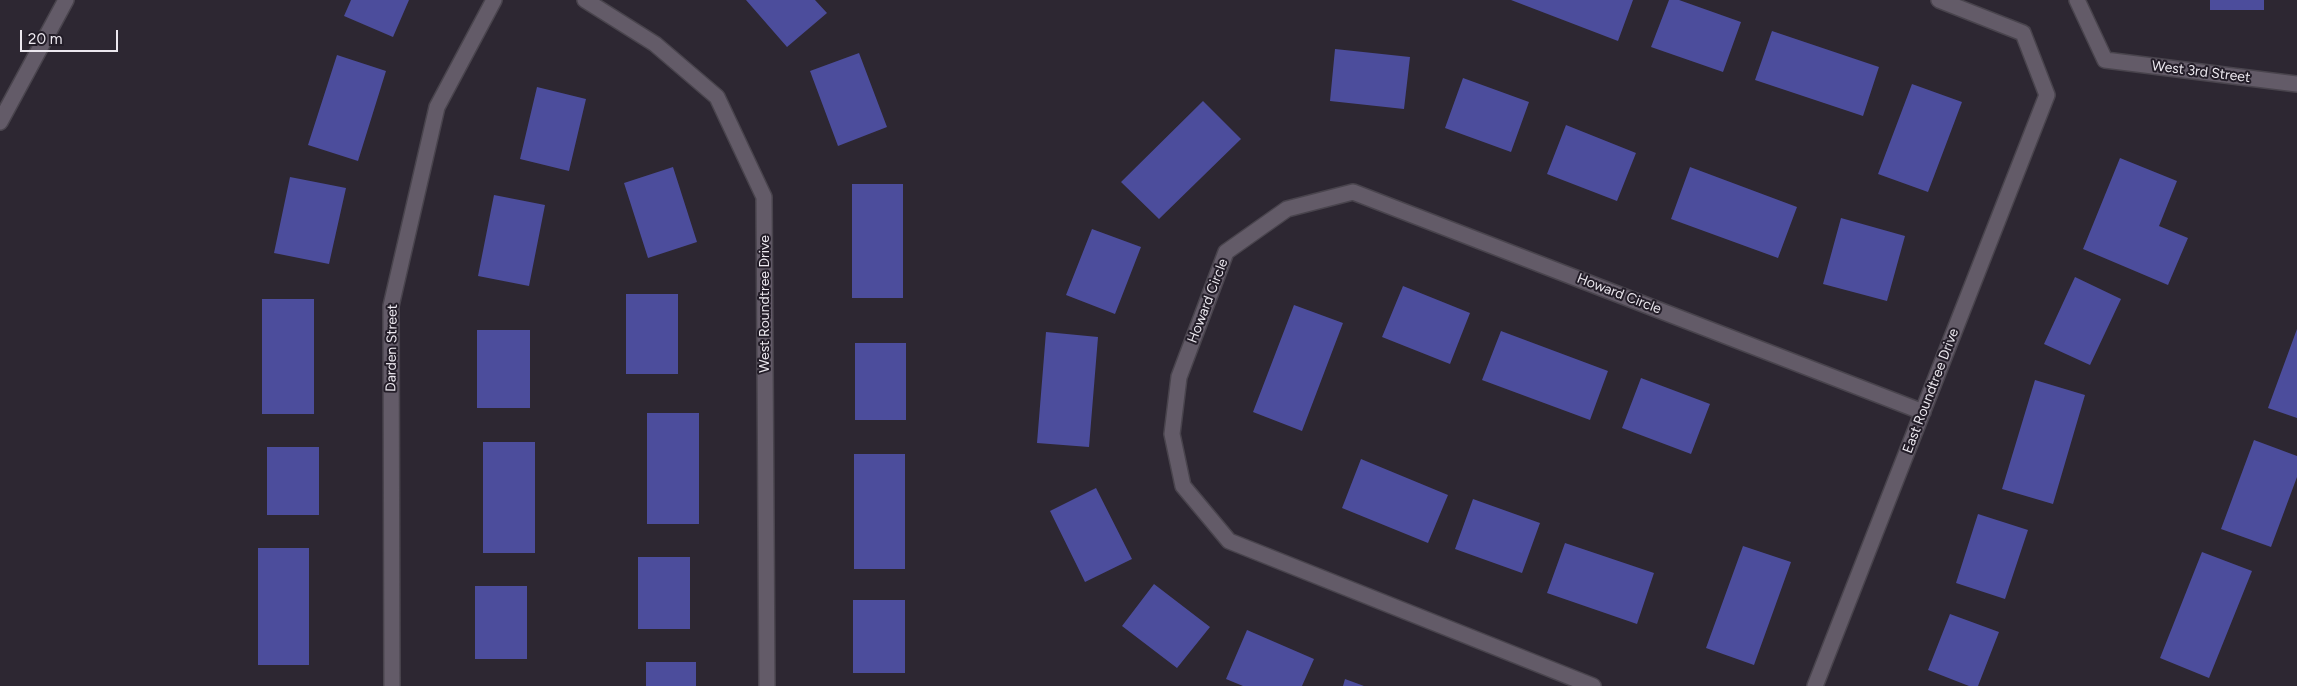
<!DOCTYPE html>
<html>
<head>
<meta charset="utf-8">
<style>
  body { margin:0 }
  #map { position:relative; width:2297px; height:686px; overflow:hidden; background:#2d2732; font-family:Figtree,sans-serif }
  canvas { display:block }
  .scale { position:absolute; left:20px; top:30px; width:98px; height:22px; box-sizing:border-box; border:2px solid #ece8ef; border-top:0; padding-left:6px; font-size:15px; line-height:18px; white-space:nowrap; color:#ece8ef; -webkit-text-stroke:4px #231d28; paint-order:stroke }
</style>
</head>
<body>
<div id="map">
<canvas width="2297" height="686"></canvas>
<div class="scale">20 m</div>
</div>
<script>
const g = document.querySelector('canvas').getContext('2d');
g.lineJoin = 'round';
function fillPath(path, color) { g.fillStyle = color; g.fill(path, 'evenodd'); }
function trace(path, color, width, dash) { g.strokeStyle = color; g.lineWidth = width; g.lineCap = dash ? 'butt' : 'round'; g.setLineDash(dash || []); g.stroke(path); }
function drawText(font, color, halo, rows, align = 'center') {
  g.font = font + ' Figtree,sans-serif'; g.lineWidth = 4; g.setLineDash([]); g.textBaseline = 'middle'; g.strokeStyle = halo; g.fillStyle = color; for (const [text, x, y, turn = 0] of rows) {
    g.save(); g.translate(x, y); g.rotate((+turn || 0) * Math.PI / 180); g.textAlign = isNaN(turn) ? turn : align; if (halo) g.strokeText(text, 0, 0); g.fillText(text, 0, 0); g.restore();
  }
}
fillPath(new Path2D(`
  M351,0H409L393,37L344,16Z
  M746,0H815L827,13L787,47Z
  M1511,0H1633L1618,41Z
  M1669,0H1679L1741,22L1723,72L1651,47Z
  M2210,0H2264V10H2210Z
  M1772,31L1879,67L1863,116L1755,80Z
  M1335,49L1410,57L1404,109L1330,101Z
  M859,53L887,127L838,146L810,71Z
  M337,55L386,71L358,161L308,145Z
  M1463,78L1529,102L1511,152L1445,128Z
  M1912,84L1962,102L1928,192L1878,174Z
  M537,87L586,99L569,171L520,159Z
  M1203,101L1241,139L1159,219L1121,182Z
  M1566,125L1636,153L1617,201L1547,174Z
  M2120,158L2177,181L2159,226L2188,238L2168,285L2083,249Z
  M673,167L697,242L648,258L624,183Z
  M1690,167L1797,207L1778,258L1671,219Z
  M290,177L346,188L329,264L274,253Z
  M852,184H903V298H852Z
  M494,195L545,205L529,286L478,276Z
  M1841,218L1905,236L1887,301L1823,284Z
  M1092,229L1141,247L1115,314L1066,295Z
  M2075,277L2121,299L2090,365L2044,344Z
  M1403,286L1470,313L1450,364L1382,337Z
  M626,294H678V374H626Z
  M262,299H314V414H262Z
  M1294,305L1343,323L1302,431L1253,412Z
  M2297,329V418L2268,408Z
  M477,330H530V408H477Z
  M1501,331L1608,371L1590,420L1482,380Z
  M1046,332L1098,337L1089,447L1037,443Z
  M855,343H906V420H855Z
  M1641,378L1710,404L1691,454L1622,428Z
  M2035,380L2085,395L2053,504L2002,489Z
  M647,413H699V524H647Z
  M2254,440L2297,456V477L2271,547L2221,529Z
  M483,442H535V553H483Z
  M267,447H319V515H267Z
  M854,454H905V569H854Z
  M1361,459L1448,495L1428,543L1342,508Z
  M1096,488L1132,559L1085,582L1050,511Z
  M1473,499L1540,523L1522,573L1455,549Z
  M1978,514L2028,530L2005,599L1956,583Z
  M1565,543L1654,573L1637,624L1547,593Z
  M1743,546L1791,562L1754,665L1706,648Z
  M258,548H309V665H258Z
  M2202,552L2252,571L2209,678L2160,658Z
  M638,557H690V629H638Z
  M1154,584L1210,627L1177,668L1122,626Z
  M475,586H527V659H475Z
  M853,600H905V673H853Z
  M1950,614L1999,632L1978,686H1969L1928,670Z
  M1247,630L1314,659L1302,686H1243L1226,679Z
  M646,662H696V686H646Z
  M1345,679L1364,686H1343Z`), '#4c4d9c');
const minor = new Path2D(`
  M585,0L655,44L717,97L764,197L767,686
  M2077,0L2105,60L2297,84
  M0,122L66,0
  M392,686L391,306L437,107L494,0
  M1593,686L1229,541L1183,486L1172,434L1179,377L1226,252L1287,209L1353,192L1923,412
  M1815,686L2047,95L2023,33L1939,0`);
trace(minor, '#49444d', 18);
trace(minor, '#635b68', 15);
drawText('14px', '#ece8ef', '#231d28', [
  ["West 3rd Street",2201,72,7],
  ["Howard Circle",1619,294,21],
  ["Howard Circle",1208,301,-69],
  ["West Roundtree Drive",765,304,-90],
  ["Darden Street",392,348,-89],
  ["East Roundtree Drive",1931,391,-69]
]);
</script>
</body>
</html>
